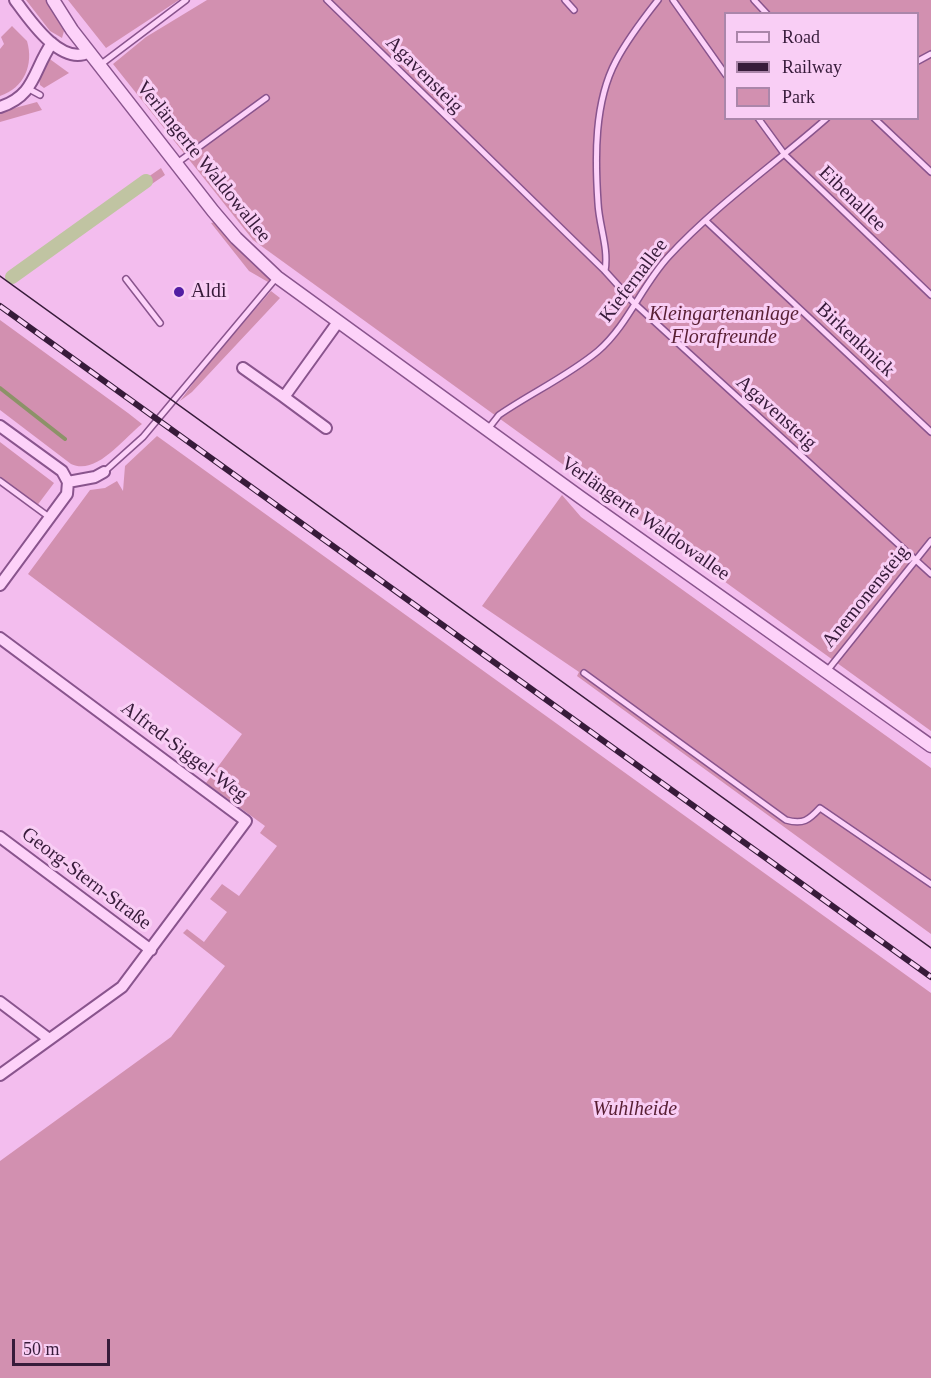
<!DOCTYPE html>
<html>
<head>
<meta charset="utf-8">
<style>
  body { margin:0 }
  #map { position:relative; width:931px; height:1378px; overflow:hidden; background:#f3bdee; font-family:"Times New Roman",serif }
  canvas { display:block }
  .legend { position:absolute; left:724px; top:12px; width:195px; height:108px; box-sizing:border-box; background:#f9cef5; border:2px solid #ab86aa; margin:0; padding:8px 10px; list-style:none; font-size:18px; color:#371b3a }
  .legend li { display:flex; align-items:center; gap:12px; height:30px }
  .legend b { width:30px; border:2px solid #ab86aa }
  .scale { position:absolute; left:12px; top:1339px; width:98px; height:27px; box-sizing:border-box; border:3px solid #371b3a; border-top:0; padding-left:8px; font-size:18px; line-height:21px; white-space:nowrap; color:#371b3a; -webkit-text-stroke:4px #f9cef5; paint-order:stroke }
</style>
</head>
<body>
<div id="map">
<canvas width="931" height="1378"></canvas>
<ul class="legend">
<li><b style="height:8px;background:#fdd2f9"></b>Road</li>
<li><b style="height:8px;background:#371b3a"></b>Railway</li>
<li><b style="height:16px;background:#d290b0"></b>Park</li>
</ul>
<div class="scale">50 m</div>
</div>
<script>
const g = document.querySelector('canvas').getContext('2d');
g.lineJoin = 'round';
function fillPath(path, color) { g.fillStyle = color; g.fill(path, 'evenodd'); }
function trace(path, color, width, dash) { g.strokeStyle = color; g.lineWidth = width; g.lineCap = dash ? 'butt' : 'round'; g.setLineDash(dash || []); g.stroke(path); }
function drawText(font, color, halo, rows, align = 'center') {
  g.font = font + ' "Times New Roman",serif'; g.lineWidth = 6; g.setLineDash([]); g.textBaseline = 'middle'; g.strokeStyle = halo; g.fillStyle = color; for (const [text, x, y, turn = 0] of rows) {
    g.save(); g.translate(x, y); g.rotate((+turn || 0) * Math.PI / 180); g.textAlign = isNaN(turn) ? turn : align; if (halo) g.strokeText(text, 0, 0); g.fillText(text, 0, 0); g.restore();
  }
}
fillPath(new Path2D(`
  M26,0H46L64,31L62,38L50,31Z
  M68,0H179L106,48Z
  M207,0H931V731L253,240L113,64L146,37ZM726,14H918V118H726Z
  M12,26L27,41C34,65 24,88 0,96V49L4,44L1,37Z
  M47,57L69,73L44,88L40,85L39,79Z
  M37,102L42,110L0,122V112Z
  M161,168L165,175L27,269L21,265Z
  M215,222L252,263L271,279L268,282L249,271L211,223Z
  M271,291L280,298L192,392L180,401L209,362Z
  M0,320L128,413L142,424C123,439 96,476 71,464L0,410Z
  M157,436L931,993V1378H0V1161L171,1037L225,966L183,933L187,929L204,942L227,912L210,899L222,884L239,896L277,846L260,833L265,826L206,783L242,734L28,574L90,490L105,488L117,481L123,491L125,466Z
  M0,442L54,483L36,507L0,479Z
  M562,495L581,517L931,768V934L577,676L579,672L482,606Z`), '#d290b0');
trace(new Path2D(`
  M0,388L65,439`), '#8c9268', 4);
trace(new Path2D(`
  M12,277L146,181`), '#c0c4a2', 14);
const service = new Path2D(`
  M327,0L605,271L634,303L931,574
  M565,0L574,10
  M673,0L726,75
  M754,0L767,14
  M918,61L931,54
  M100,65L186,0
  M29,89L40,95
  M758,118L785,155L931,295
  M874,118L931,172
  M177,163L266,98
  M706,221L931,432
  M605,271C609,248 599,226 598,203C595,158 594,102 616,61C627,40 643,19 658,0
  M126,279L160,323
  M488,429L499,415C531,393 568,376 598,351C628,325 642,285 669,256C716,205 775,164 827,118
  M104,472L143,437L277,277
  M0,481L49,517
  M827,671L931,541
  M584,673L786,820C803,825 809,820 820,808L931,884`);
const minor = new Path2D(`
  M15,0C29,19 61,67 89,52
  M0,107C36,95 33,70 52,43
  M243,368L284,397L338,322
  M284,397L326,428
  M0,426L62,471L68,482L95,477L104,472
  M0,585L67,494L68,482
  M0,638L246,821L122,987L0,1075
  M0,837L151,950
  M0,1002L49,1039`);
const tertiary = new Path2D(`
  M53,0L72,30L213,211L236,238L277,277L580,497L931,746`);
trace(service, '#89548d', 8);
trace(minor, '#89548d', 14);
trace(tertiary, '#89548d', 15);
trace(service, '#fdd2f9', 5);
trace(minor, '#fdd2f9', 10);
trace(tertiary, '#fdd2f9', 12);
trace(new Path2D(`
  M0,276L931,948`), '#371b3a', 1.5);
const rail = new Path2D(`
  M0,306L931,977`);
trace(rail, '#371b3a', 6);
trace(rail, '#f9cef5', 4, [11]);
for (const [x, y, r, color] of [
  [179,292,6,"#511da3"]
]) { const dot = new Path2D(); dot.arc(x, y, r, 0, 2 * Math.PI); g.fillStyle = color; g.fill(dot); trace(dot, '#f9cef5', 2); }
drawText('20px', '#371b3a', '#f9cef5', [
  ["Agavensteig",424,75,45],
  ["Verlängerte Waldowallee",203,162,51],
  ["Eibenallee",852,199,44],
  ["Kiefernallee",634,281,-53],
  ["Birkenknick",855,340,43],
  ["Agavensteig",776,413,42],
  ["Verlängerte Waldowallee",645,519,35],
  ["Anemonensteig",866,597,-51],
  ["Alfred-Siggel-Weg",184,752,37],
  ["Georg-Stern-Straße",86,879,37]
]);
drawText('20px', '#371b3a', '#f9cef5', [
  ["Aldi",191,292]
], 'left');
drawText('italic 20px', '#591f34', '#f9cef5', [
  ["Kleingartenanlage",724,315],
  ["Florafreunde",724,338],
  ["Wuhlheide",635,1110]
]);
</script>
</body>
</html>
